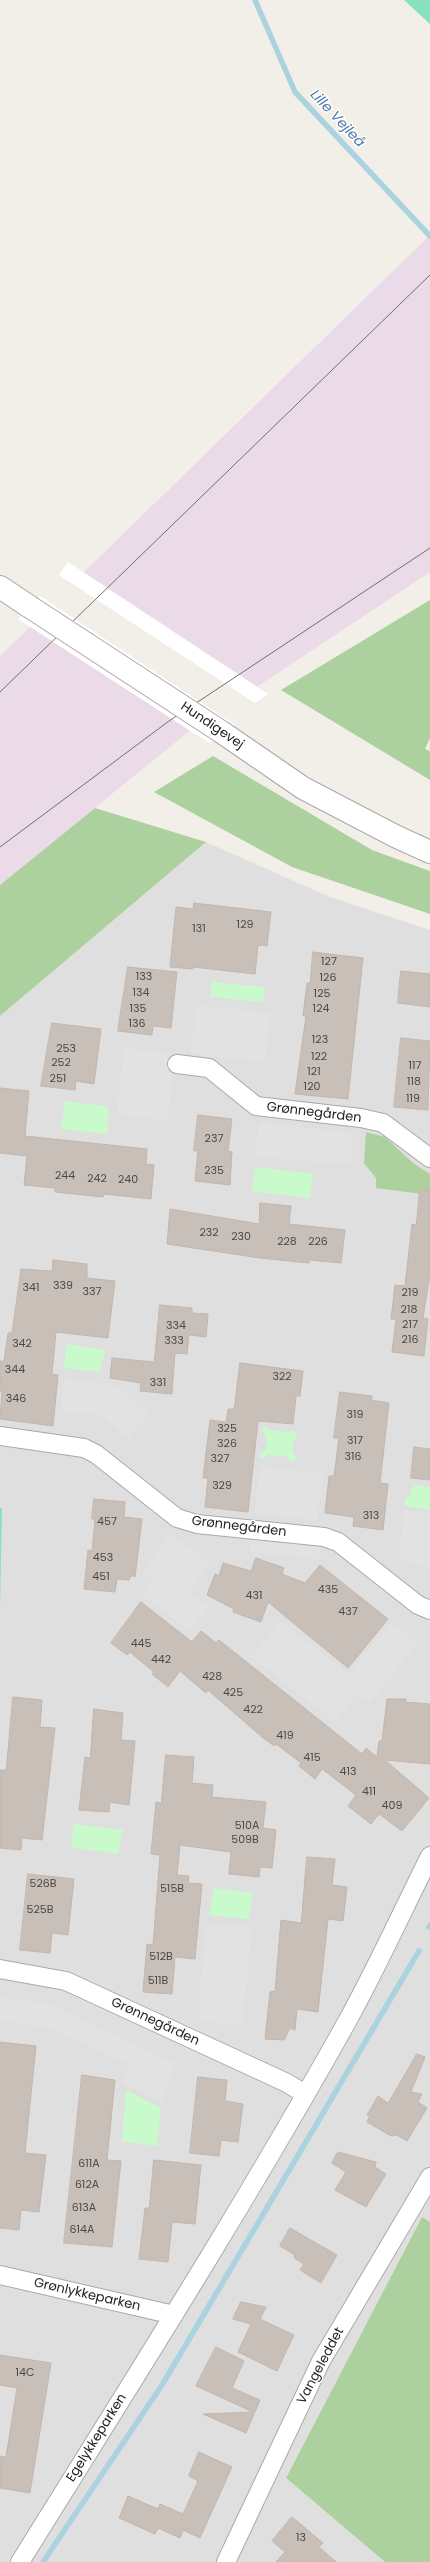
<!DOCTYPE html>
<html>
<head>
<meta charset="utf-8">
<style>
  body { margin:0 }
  canvas { display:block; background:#f2efe9 }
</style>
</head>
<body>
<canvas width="430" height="2562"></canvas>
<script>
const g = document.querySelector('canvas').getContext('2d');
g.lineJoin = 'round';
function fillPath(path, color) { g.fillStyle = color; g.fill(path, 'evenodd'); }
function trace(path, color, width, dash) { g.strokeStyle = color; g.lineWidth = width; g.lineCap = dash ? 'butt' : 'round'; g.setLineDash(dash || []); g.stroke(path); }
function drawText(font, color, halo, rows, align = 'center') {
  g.font = font + ' Poppins,sans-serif'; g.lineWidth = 3; g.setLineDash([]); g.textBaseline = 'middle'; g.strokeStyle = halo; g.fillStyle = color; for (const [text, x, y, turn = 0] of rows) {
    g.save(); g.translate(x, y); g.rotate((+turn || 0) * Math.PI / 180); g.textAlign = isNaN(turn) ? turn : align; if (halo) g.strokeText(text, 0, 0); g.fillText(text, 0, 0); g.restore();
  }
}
fillPath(new Path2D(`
  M206,842L330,897L430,930V2222L422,2217L286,2478L385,2562H0V1016Z`), '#e0dfdf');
fillPath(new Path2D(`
  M430,235V572L255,688L81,575Z
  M33,624L193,728L0,885V656Z`), '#ebdbe8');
fillPath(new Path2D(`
  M430,600V738L425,749L430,751V780L281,690Z
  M213,756L372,850L430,871V914L292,867L154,792Z
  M95,808L206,842L0,1016V885Z
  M366,1132L385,1137L413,1163L430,1174V1195L376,1188V1178L364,1163Z
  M422,2217L430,2222V2562H385L286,2478Z`), '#add19e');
fillPath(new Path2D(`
  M212,982L265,987L263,1002L210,997Z
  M65,1101L105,1106L109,1109L107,1134L61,1129Z
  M255,1167L313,1174L310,1198L252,1191Z
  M66,1344L105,1350L100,1372L64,1368Z
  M265,1425L269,1430L290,1432L294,1431L298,1436L294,1440L292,1452L298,1458L292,1463L287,1456L267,1455L263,1459L257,1456L266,1450V1437L262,1429Z
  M416,1485L430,1487V1510L404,1506L405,1499L411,1495V1489Z
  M74,1824L123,1830L118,1854L71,1847Z
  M214,1888L253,1893L249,1919L209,1915Z
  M126,2090L161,2108L157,2146L122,2141Z`), '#c8facc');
fillPath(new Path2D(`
  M404,0H430V24Z
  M0,1508H2L0,1610Z`), '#88e0be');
fillPath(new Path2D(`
  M196,1005L270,1013L265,1062L191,1054Z
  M124,1048L174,1053L168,1120L117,1115Z
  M259,1122L353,1133L350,1165L255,1156Z
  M64,1379L112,1384L150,1414L128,1438L99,1414L61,1412Z
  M260,1466L323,1474L317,1520L255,1513Z
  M404,1510L430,1513V1571L413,1562L399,1561Z
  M252,1527L321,1533L319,1559L250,1552Z
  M170,1534L209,1563L189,1591L209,1606L190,1631L141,1594L153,1578L143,1571Z
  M280,1620L349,1674L390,1622L417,1643L370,1703L358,1693L335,1722L252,1657Z
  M206,1924L252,1927L242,2026L198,2020Z
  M0,1997L52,2005L174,2063L162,2102L122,2083L129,2064L47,2027L0,2021Z`), '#e2e2e2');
fillPath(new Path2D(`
  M68,562L268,694L255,703L59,575Z
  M40,596L235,725L209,743L18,619Z`), '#fff');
trace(new Path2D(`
  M255,0L295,92L430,236
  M429,1927L430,1925
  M43,2562L162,2385L419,1951`), '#aad3df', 5.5);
const building = new Path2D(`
  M194,903L271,912L267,946L258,945L255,974L193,967V969L170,967L176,907L193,909Z
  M313,952L363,958L348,1099L295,1094L306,1016H303L307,983H310Z
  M128,967L177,972L171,1028L153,1026L152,1035L118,1031Z
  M401,971L430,974V1007L398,1003Z
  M52,1023L101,1029L94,1084L76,1081L75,1090L41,1086Z
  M401,1038L430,1041L428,1110L394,1107Z
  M0,1088L29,1091L25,1136L147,1149L146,1164L154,1165L151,1199L104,1194L103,1197L55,1192V1188L24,1185L27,1156L0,1153Z
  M198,1115L232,1119L228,1151L232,1152L230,1185L195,1181L198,1151H194Z
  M420,1190L430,1191V1274L423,1318L428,1319L424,1356L392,1352L396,1319H391L395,1285L405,1286L412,1224L416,1225Z
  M260,1203L291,1206L289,1224L345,1230L341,1263L309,1260V1263L260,1258L167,1244L170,1209L259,1224Z
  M53,1260L87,1264V1278L115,1281L108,1338L56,1332L52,1374L58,1375L53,1426L0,1419L2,1391H0V1361H4L8,1333H12L21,1269L52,1271Z
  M160,1305L192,1308V1313L208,1314L206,1337L189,1335L187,1354L175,1353L172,1394L140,1391L141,1383L110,1378L112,1358L154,1362Z
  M240,1363L303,1371L300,1396H296L293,1424L258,1421L248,1512L205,1507L208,1478H203L210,1420L226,1422L228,1409H234Z
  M340,1392L372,1396L371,1400L389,1403L380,1483L388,1484L383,1530L353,1526L354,1517L325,1513L329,1476H334L339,1438H334Z
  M414,1447L430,1449V1480L411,1478Z
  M94,1499L125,1502L124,1517L142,1519L135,1577L132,1575L129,1580L117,1579L115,1592L84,1589L88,1550L92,1551L95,1519H92Z
  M256,1558L284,1568L282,1574L305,1583L320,1565L388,1619L348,1668L268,1602L261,1622L233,1612L234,1609L207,1595L215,1574L219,1576L223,1563L251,1571Z
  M141,1602L192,1642L201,1631L216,1643L219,1640L362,1754L366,1748L377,1757L379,1741H382L387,1699H406L405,1702L430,1704V1764L385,1760L429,1798L402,1831L379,1814L371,1824L348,1806L356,1795L322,1769L315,1779L299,1766L301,1763L276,1744L274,1746L262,1737L208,1690L206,1693L180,1671L168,1687L152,1674L154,1672L130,1652L127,1655L111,1643Z
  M13,1697L42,1700L40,1727L55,1728L42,1840L22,1838L21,1850L0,1848V1770H6Z
  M94,1709L123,1713L121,1740L135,1741L129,1805L110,1802L109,1812L79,1810L85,1757L90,1758Z
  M166,1755L194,1757L192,1783L213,1785L212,1797L266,1802L263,1828L276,1830L272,1868L260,1867L259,1877L229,1874L231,1852L180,1845L177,1875L189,1876L188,1883L202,1884L195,1959L175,1957L172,1994L143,1992L147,1944L153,1945L160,1855L151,1854L156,1802L161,1803Z
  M307,1857L335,1859L332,1885L347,1887L343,1921L328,1919L318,2012L297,2009L295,2030L290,2028L284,2040L265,2039L270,1992L275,1991L281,1920L301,1923Z
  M28,1874L74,1879L68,1935L52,1933L50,1953L20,1950Z
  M0,2042L36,2046L25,2153L46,2155L39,2212L21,2210L19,2230L0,2228Z
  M417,2054L425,2057L411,2092L422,2094L418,2102L427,2108L407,2141L397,2135L391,2136L367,2122L370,2116L367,2115L378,2096L388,2103Z
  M82,2075L115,2080L107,2160L121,2161L112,2247L64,2243Z
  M198,2077L227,2080L225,2101L243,2104L238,2142L221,2140L219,2156L190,2153Z
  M338,2152L376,2162L375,2167L386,2174L366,2207L335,2190L346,2172L332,2163Z
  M154,2160L201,2165L195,2224L172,2222L168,2262L139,2259L145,2208H149Z
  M290,2228L337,2255L321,2283L300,2270L304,2264L294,2258L295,2255L280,2246Z
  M241,2302L266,2307L260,2319L294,2335L277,2371L238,2352L251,2324L233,2319Z
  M216,2347L244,2361L232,2388L260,2400L246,2433L203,2414L253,2412L196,2386Z
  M0,2355L51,2363L30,2493L0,2488V2456L6,2457L17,2388L0,2385Z
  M199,2452L232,2467L200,2538L183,2530L180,2538L158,2528L155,2534L119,2518L128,2496L158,2509L160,2504L183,2514L198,2481L189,2476Z
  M292,2517L323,2543L319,2547L336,2562H276L285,2552L272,2541Z`);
fillPath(building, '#c7bfb8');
trace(building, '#c4b6ab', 1);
const minor = new Path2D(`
  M177,1064L209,1068L256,1106L361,1118L383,1123L430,1158
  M0,1436L84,1448L96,1454L177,1518L197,1524L324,1537L338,1542L418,1605L430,1610
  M0,1969L66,1981L287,2083L305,2094
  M0,2275L174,2315
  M20,2562C132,2382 246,2203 349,2018C378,1965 403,1910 430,1856
  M226,2562L321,2361L430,2177`);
const tertiary = new Path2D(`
  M0,587L30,607
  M223,733L303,788L395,836L430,852`);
trace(minor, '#a9a9a9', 20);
trace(tertiary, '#a9a9a9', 24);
trace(minor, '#fff', 18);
trace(tertiary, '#fff', 22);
trace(new Path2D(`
  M0,692L430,275
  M0,847L169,721L430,548`), '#707070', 1);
const tertiaryBridge = new Path2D(`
  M30,607L223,733`);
trace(tertiaryBridge, '#a9a9a9', 24, []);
trace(tertiaryBridge, '#fff', 22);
drawText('11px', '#4b4948', null, [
  ["129",245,925],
  ["131",199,929],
  ["127",329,962],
  ["133",144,977],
  ["126",328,978],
  ["134",141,993],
  ["125",322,994],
  ["135",138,1009],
  ["124",321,1009],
  ["136",137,1024],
  ["123",320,1040],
  ["253",66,1049],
  ["122",319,1057],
  ["252",61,1063],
  ["117",415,1066],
  ["121",314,1072],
  ["251",58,1079],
  ["118",414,1082],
  ["120",312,1087],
  ["119",413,1099],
  ["237",214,1139],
  ["235",214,1171],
  ["244",65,1176],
  ["242",97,1179],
  ["240",128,1180],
  ["232",209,1233],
  ["230",241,1237],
  ["228",287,1242],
  ["226",318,1242],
  ["339",63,1286],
  ["341",31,1288],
  ["337",92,1292],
  ["219",410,1293],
  ["218",409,1310],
  ["217",410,1325],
  ["334",176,1326],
  ["216",410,1340],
  ["333",174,1341],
  ["342",22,1344],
  ["344",15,1370],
  ["322",282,1377],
  ["331",158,1383],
  ["346",16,1399],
  ["319",355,1415],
  ["325",227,1429],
  ["317",355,1441],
  ["326",227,1444],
  ["316",353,1457],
  ["327",220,1459],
  ["329",222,1486],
  ["313",371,1516],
  ["457",107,1522],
  ["453",103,1558],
  ["451",101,1577],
  ["435",328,1590],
  ["431",254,1596],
  ["437",348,1612],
  ["445",141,1644],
  ["442",161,1660],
  ["428",212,1677],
  ["425",233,1693],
  ["422",253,1710],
  ["419",285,1736],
  ["415",312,1758],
  ["413",348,1772],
  ["411",369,1792],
  ["409",392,1806],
  ["510A",247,1826],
  ["509B",245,1840],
  ["526B",43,1884],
  ["515B",172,1889],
  ["525B",40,1910],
  ["512B",161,1957],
  ["511B",158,1981],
  ["611A",89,2164],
  ["612A",87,2185],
  ["613A",84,2208],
  ["614A",82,2230],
  ["14C",25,2373],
  ["13",301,2538]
]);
drawText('13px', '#222', '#fff', [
  ["Hundigevej",212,726,34],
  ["Grønnegården",314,1113,7],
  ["Grønnegården",239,1527,7],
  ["Grønnegården",155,2022,25],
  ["Grønlykkeparken",87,2295,13],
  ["Vangeleddet",321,2366,-62],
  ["Egelykkeparken",97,2438,-58]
]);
drawText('italic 14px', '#4a7aab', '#fff', [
  ["Lille Vejleå",337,119,47]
]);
</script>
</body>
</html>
